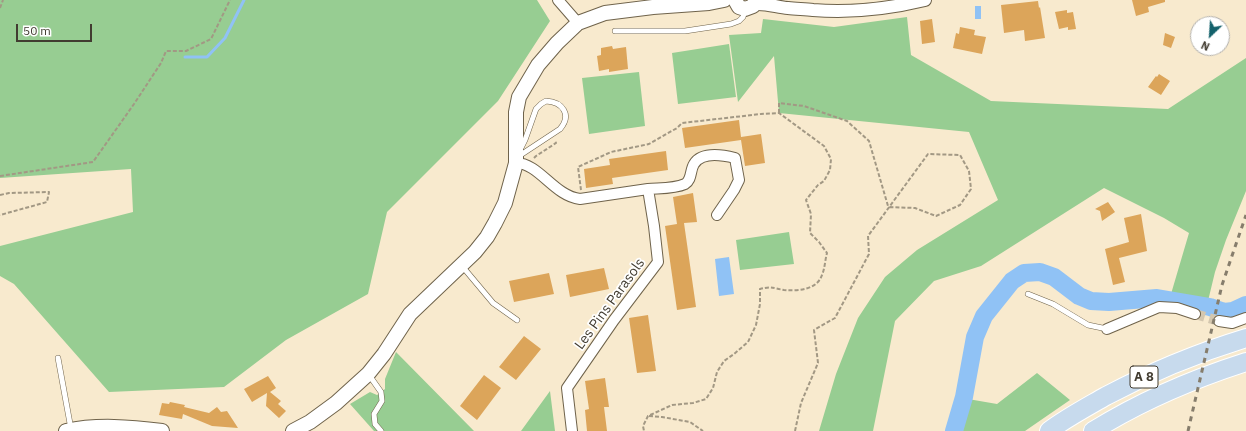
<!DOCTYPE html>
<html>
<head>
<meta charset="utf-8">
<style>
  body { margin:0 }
  #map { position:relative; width:1246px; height:431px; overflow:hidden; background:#f8eace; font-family:"IBM Plex Sans",sans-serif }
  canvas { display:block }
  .north { position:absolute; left:1190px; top:16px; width:40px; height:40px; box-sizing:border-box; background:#fff; border:1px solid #b3b1ad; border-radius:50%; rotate:205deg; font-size:11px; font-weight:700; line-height:16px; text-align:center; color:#423c31 }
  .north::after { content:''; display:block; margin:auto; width:14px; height:18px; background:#13616b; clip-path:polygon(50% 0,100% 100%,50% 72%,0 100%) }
  .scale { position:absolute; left:16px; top:24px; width:76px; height:18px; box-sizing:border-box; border:2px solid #423c31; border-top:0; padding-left:5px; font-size:12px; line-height:14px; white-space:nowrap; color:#423c31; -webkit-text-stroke:3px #fff; paint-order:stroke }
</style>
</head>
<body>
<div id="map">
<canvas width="1246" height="431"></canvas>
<div class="north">N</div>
<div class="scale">50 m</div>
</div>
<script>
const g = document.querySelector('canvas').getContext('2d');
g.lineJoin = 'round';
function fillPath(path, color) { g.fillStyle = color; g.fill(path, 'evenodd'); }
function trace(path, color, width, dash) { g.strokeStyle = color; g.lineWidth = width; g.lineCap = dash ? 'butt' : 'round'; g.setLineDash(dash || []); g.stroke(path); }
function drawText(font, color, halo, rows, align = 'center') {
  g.font = font + ' "IBM Plex Sans",sans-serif'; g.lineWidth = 3.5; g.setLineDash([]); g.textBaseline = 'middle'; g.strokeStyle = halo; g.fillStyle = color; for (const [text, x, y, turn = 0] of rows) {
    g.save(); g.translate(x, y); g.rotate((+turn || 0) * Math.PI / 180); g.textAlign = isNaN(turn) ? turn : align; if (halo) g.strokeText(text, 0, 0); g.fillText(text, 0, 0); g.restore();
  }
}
fillPath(new Path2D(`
  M0,0H537L550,21L498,101L387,212L368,294L286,340L224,387L109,392L14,284L0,276V246L133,212L131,169L0,178Z
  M907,17L911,55L991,101L1168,109L1246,58V191L1226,240L1215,272L1208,301L1171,294L1189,233L1164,218L1104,188L981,266L934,281L895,321L873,431H819L836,374L858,318L885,277L917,250L998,200L969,132L779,113L774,56L738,102L729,35L761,33L763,19L834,27Z
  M729,44L736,97L678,104L672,53Z
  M639,72L645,126L589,134L582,78Z
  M789,232L794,264L740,270L736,240Z
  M396,352L474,431H374L350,404L370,392L377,395L385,389V379Z
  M1037,373L1070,400L1025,431H955L968,399L997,404Z
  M550,391L555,431H521Z`), '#97cd92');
fillPath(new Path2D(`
  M975,6H981V19H975Z
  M729,257L734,294L719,296L715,259Z`), '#90c2f5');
trace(new Path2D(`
  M185,57H207L225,38L244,0`), '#90c2f5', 3);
trace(new Path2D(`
  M954,431L964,397L975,337L984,316L1012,281L1024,273L1040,272L1054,277L1079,296L1091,301L1109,302L1157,298L1210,307L1224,312L1233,311L1246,305`), '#90c2f5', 18);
fillPath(new Path2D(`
  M1132,0H1165V2L1148,7L1149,12L1136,16Z
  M1038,1L1039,8L1040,7L1045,38L1025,41L1024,30L1004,33L1001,5Z
  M1067,10V13L1073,12L1076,29L1068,30V27L1059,29L1055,12Z
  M932,19L935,42L922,44L920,21Z
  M960,27L975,30L974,35L986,37L982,54L953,48L956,33L959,34Z
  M1165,33L1175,37L1171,48L1163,45Z
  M612,46L613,49L626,47L628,69L609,72V69L599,71L597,56L601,55V48Z
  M1159,74L1170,81L1161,95L1148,87L1156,76L1157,77Z
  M739,120L741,137L761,134L765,163L745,166L741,140L685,148L682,128Z
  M666,151L668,170L612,178L613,184L586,188L584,169L610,165L609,159Z
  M693,193L697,222L684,223L696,307L677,310L665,226L677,224L673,197Z
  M1108,202L1115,212L1102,221L1100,211L1095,209Z
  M1141,214L1147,251L1119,258L1125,282L1113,285L1105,249L1129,242L1124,218Z
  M604,268L609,289L570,297L566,275Z
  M549,273L554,294L514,302L509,281Z
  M648,315L656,371L637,373L629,318Z
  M524,336L541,349L516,380L499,367Z
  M484,375L501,388L477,420L460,406Z
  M268,376L276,388L270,392L281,401L278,404L286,411L279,418L266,406L267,393L252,402L244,389Z
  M605,378L609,407H604L607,431H587L585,410L589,409L585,381Z
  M170,402L185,405L184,407L209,413L217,407L221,412L227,411L238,428L212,426L183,414L182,419L159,415L162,403L169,404Z`), '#dca55a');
trace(new Path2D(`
  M1195,314L1219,321`), '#d4c7af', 10, [10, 5]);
const service = new Path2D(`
  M615,31H685L731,24L739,21L743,17L745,10
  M546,101C563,102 572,115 560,129L516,158L525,140L536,109L541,104Z
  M462,266L493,303L517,320
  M1028,294L1053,304L1088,325L1107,329
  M58,358L71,429
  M369,375L381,392L382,401L374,414L375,424L381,431`);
const minor = new Path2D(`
  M558,0L578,23
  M516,163C539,163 554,196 580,199L648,189L654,226L658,262L614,320L567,388L572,431
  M648,189C659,188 674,189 685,184C692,180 690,170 694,164C702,151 723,155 735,158L739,180L734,190L717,215
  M1219,321L1232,323L1246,318
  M1107,329L1159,307L1177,308L1195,314`);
const tertiary = new Path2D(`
  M755,4C766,3 777,7 788,8C796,9 805,9 813,10C851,13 888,9 925,0`);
const secondary = new Path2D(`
  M735,0L739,7L745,9L753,6L756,0
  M66,431C97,424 131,427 162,431
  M293,431L310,422L336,403L368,374L384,354L410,314L475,252L487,237L495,223L505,203L516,163V112L519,97L538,65L557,43L578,23L605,13L653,7L709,3L724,0`);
const motorway = new Path2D(`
  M1049,431C1066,418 1087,407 1106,396C1151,372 1197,353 1246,338
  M1093,431C1141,401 1193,379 1246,362`);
trace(service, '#6f634b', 6);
trace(minor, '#6f634b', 12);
trace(tertiary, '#6f634b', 14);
trace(secondary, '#6f634b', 16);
trace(motorway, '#fff', 20);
trace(new Path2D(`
  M0,8L3,0
  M779,113V103L804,106L847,121L869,141L888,206
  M534,158L536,156L556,143L555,140
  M0,176L93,162L134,104L161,63L166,51H186L211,39L230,0
  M581,190L578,167L611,152L649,144L677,128L682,123L761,114L779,113L824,146L831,159L830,170L824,181L818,185L806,200L811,214L810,233L819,242L827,253C825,260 825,268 822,275C817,290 798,291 784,290C772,288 773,286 760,289V304L756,325L748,342L734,354L724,361L717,372L713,388L706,399L693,403L672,405L648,416L643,426L644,431
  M0,195L9,193L49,192L47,202L0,215
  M649,416L662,417L690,422L703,431
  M795,431L801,403L818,363L814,330L835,318L869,254L868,236L928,154L960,155L969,171L971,189L960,205L936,216L915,208L888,207`), '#a29884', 2, [4, 2]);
trace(service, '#fff', 5);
trace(minor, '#fff', 10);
trace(tertiary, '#fff', 12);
trace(secondary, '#fff', 14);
trace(motorway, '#c7daed', 18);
trace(new Path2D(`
  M1188,431L1222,285L1246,215`), '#867d6c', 3, [5, 5]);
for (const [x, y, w] of [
  [1144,377,28]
]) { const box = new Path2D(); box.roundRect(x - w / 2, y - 11, w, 22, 3); g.fillStyle = '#fff'; g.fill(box); trace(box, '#423c31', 1); }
drawText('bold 13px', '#423c31', null, [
  ["A 8",1144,377]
]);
drawText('14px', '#423c31', '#fff', [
  ["Les Pins Parasols",610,304,-54]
]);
</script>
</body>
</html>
